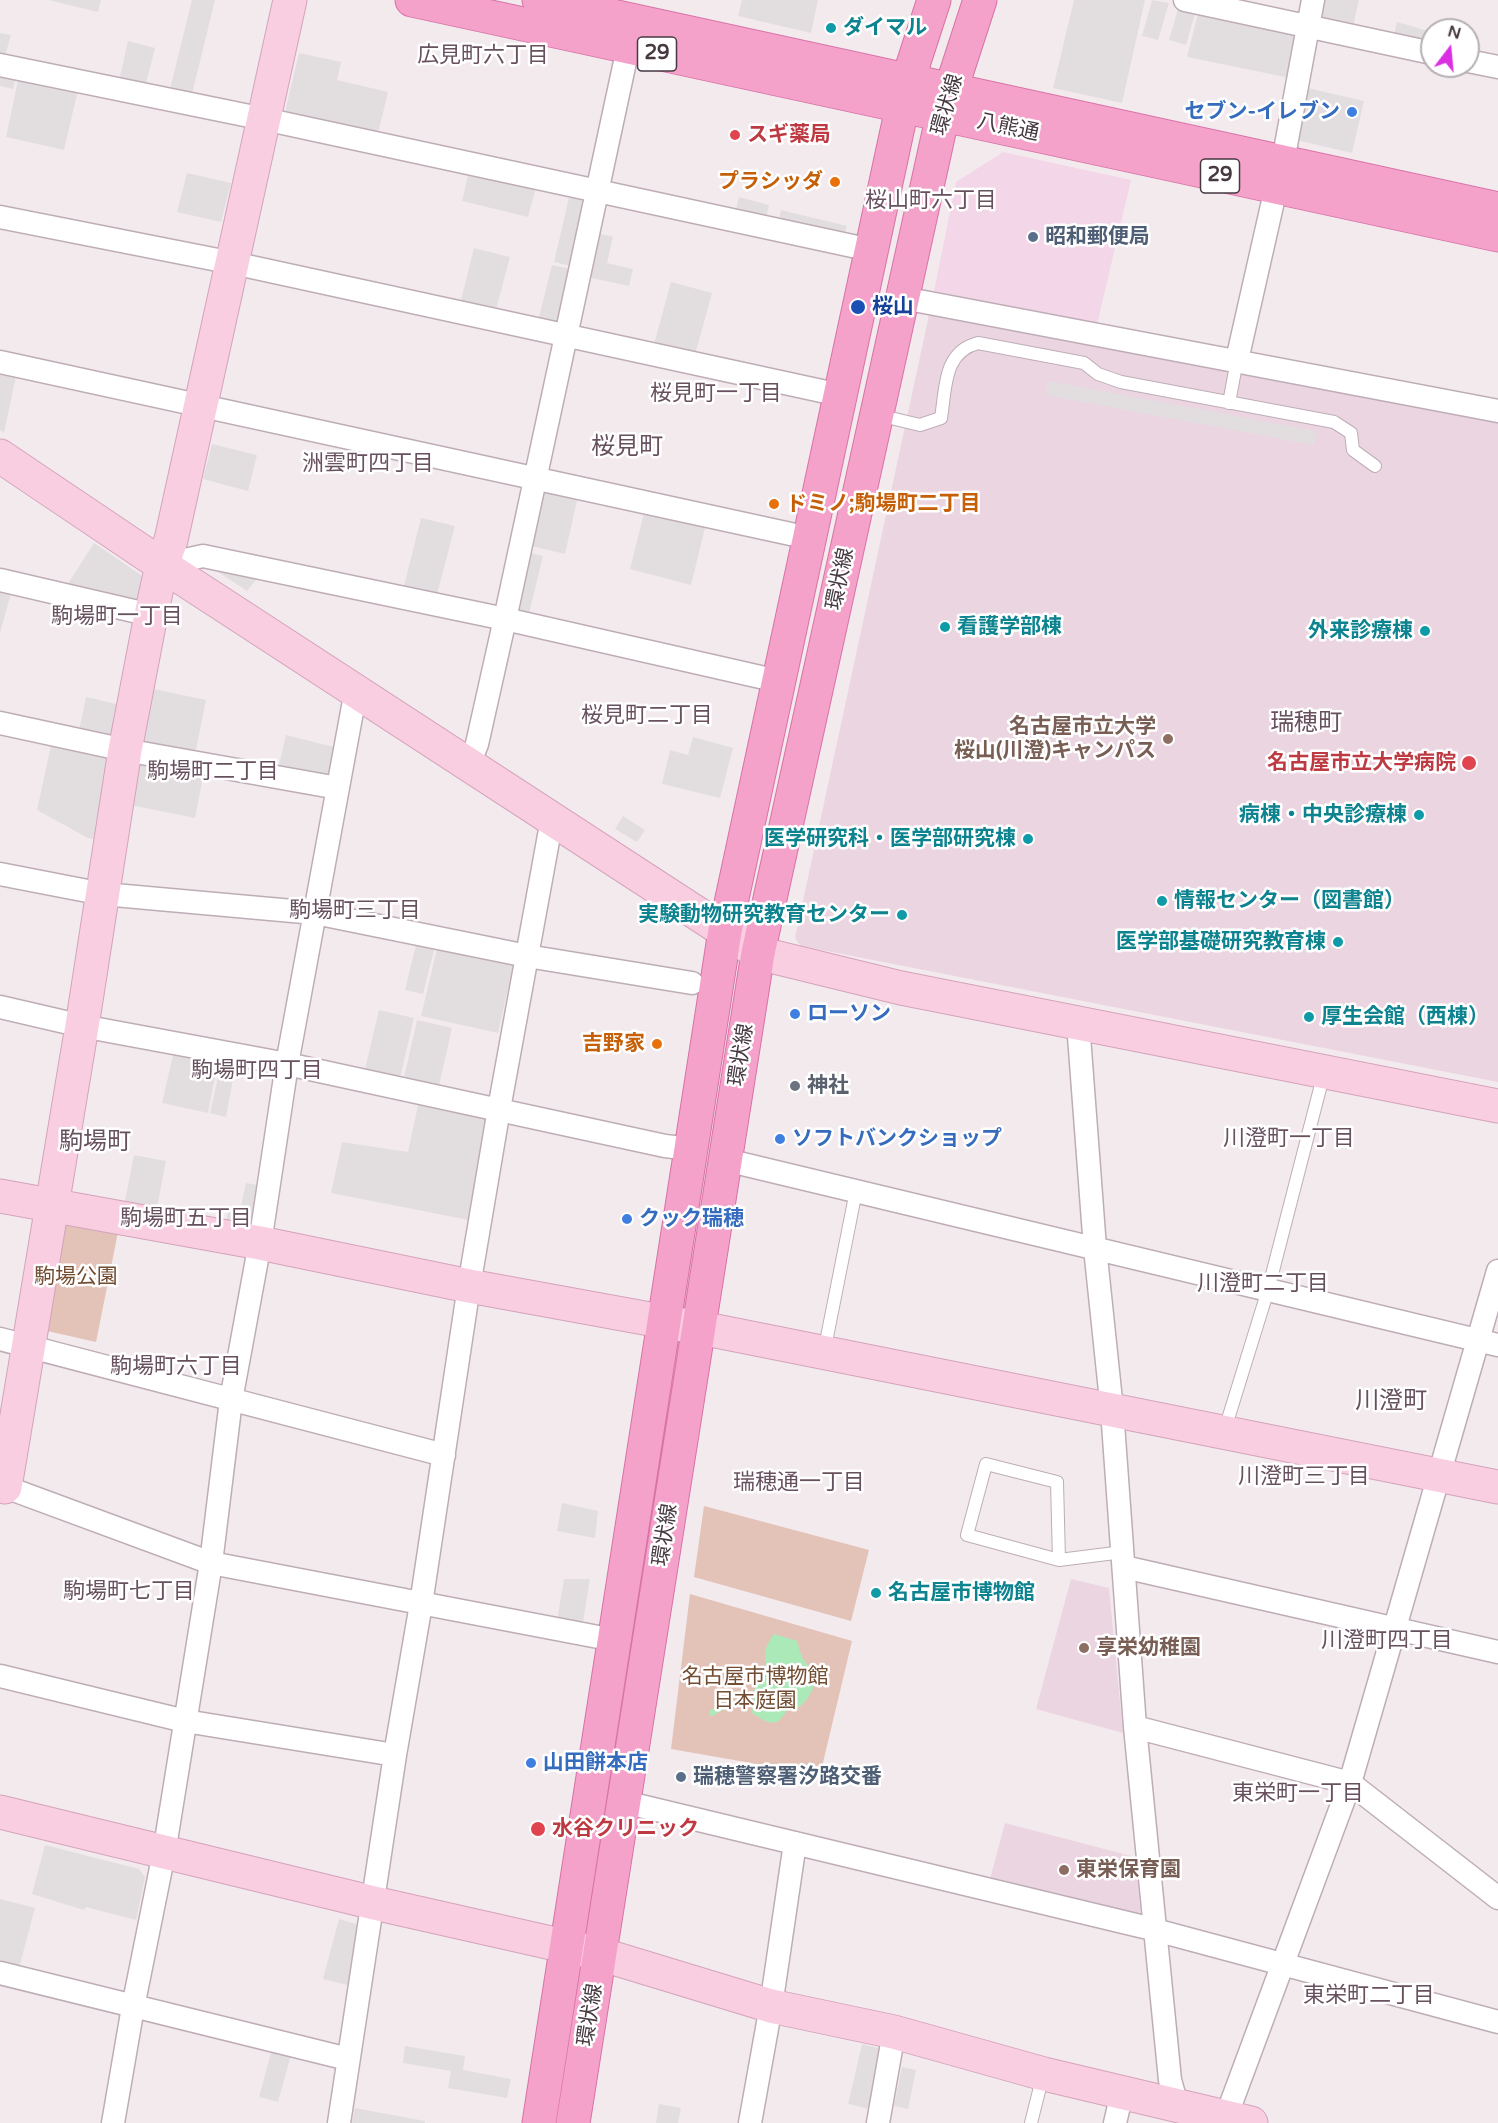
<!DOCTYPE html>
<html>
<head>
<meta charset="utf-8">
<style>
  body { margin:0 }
  #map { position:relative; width:1498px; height:2123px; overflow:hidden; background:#f3eaee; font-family:"Varela Round",sans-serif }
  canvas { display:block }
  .north { position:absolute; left:1420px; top:18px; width:60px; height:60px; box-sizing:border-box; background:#fff; border:2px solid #b5b0b3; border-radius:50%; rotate:16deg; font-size:16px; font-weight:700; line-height:24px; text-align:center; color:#463941 }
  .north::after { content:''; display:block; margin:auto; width:21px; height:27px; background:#db2fe4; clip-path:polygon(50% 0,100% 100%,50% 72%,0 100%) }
</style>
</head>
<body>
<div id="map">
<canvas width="1498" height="2123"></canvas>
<div class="north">N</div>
</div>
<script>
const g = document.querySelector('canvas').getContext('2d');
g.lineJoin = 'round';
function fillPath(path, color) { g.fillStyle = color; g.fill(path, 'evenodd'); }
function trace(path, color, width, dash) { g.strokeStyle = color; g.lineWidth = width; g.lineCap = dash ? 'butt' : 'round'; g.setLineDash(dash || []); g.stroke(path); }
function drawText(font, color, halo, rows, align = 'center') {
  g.font = font + ' "Varela Round","Noto Sans JP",sans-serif'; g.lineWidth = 5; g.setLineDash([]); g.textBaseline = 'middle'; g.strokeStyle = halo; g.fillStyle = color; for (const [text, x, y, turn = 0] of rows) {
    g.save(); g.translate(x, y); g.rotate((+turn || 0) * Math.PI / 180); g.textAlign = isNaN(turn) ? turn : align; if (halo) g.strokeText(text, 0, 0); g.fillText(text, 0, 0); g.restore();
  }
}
fillPath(new Path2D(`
  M1003,152L1131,180L1097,325L934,291L956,182Z`), '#f3d7e8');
fillPath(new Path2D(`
  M936,313L1498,420V1082L801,946L795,938L929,315Z
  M1071,1579L1109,1588L1123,1733L1036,1709Z
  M1005,1823L1135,1857L1141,1917L989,1883Z`), '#ebd5e0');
fillPath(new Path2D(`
  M55,1215L119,1227L96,1342L34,1328Z
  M704,1506L869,1550L851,1621L694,1577Z
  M690,1594L852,1641L820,1775L671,1749Z`), '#e3c2b7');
fillPath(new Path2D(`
  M48,0H101L98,12Z
  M192,0H215L191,98L169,93Z
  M742,0H818L811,33L738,16Z
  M1074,0H1145L1122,103L1053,88Z
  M1152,0L1169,3L1158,40L1142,36Z
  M1324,0H1359L1353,26L1320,18Z
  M1178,9L1195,14L1186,45L1169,40Z
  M1199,9L1303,33L1290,78L1187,57Z
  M1397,22L1432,32V48L1393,38Z
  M0,33L11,35L5,56L0,55Z
  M128,41L155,48L145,87L119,81Z
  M299,53L341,62L337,80L388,92L377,138L284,116Z
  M0,71L16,75L13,89L0,86Z
  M19,76L78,90L64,150L6,137Z
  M1308,88L1364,101L1352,153L1296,140Z
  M469,171L536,187L528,217L462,201Z
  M187,173L231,183L221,222L177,212Z
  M570,193L587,197L571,266L554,262Z
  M739,197L769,205L765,223L735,215Z
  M781,210L847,226L843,240L778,224Z
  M597,233L613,237L607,263L633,269L629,286L587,277Z
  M474,248L510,257L495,313L460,304Z
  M552,265L571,269L557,326L538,321Z
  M671,282L712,293L695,355L654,344Z
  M0,372L16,376L4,433L0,430Z
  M1048,381L1316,431L1314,445L1046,395Z
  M212,444L257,455L248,491L203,479Z
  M540,487L578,496L565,554L527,545Z
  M645,509L706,524L691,585L630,569Z
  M421,518L455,526L436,598L403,590Z
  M94,543L141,575L146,585L142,600L134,604L66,587Z
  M527,552L543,556L528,618L513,615Z
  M224,568L258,577L247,591L218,572Z
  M0,590L11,593L0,633Z
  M149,688L206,700L195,755L142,744Z
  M86,697L125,706L118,739L79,730Z
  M286,735L338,748L332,774L323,780L278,769Z
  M693,737L733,748L720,798L662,784L670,750L688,755Z
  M52,741L119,755L103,841L88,838L37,810Z
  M139,759L204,772L195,818L130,805Z
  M623,816L645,830L637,842L615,829Z
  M416,945L434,950L423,994L405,990Z
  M437,949L513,966L498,1033L421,1016Z
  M379,1010L414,1018L399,1082L364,1073Z
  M417,1020L452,1028L438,1090L403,1082Z
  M174,1051L218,1061L208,1113L162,1103Z
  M221,1064L235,1068L226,1117L210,1113Z
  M419,1101L492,1117L474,1221L331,1193L342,1142L408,1152Z
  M134,1155L166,1161L156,1213L124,1206Z
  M246,1183L263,1186L254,1228L224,1229L229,1209L240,1210Z
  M562,1503L598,1511L595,1538L557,1531Z
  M564,1579H590L583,1622L557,1620Z
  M45,1845L139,1869L145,1877L136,1920L86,1907L84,1910L32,1894Z
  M0,1899L35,1908L19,1968L0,1963Z
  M339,1919L356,1924L363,1934L352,1986L323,1979Z
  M862,2044L886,2050L873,2110L848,2104Z
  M405,2046L465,2056L463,2070L511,2079L507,2098L448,2088L451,2071L403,2063Z
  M272,2049L291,2055L278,2102L259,2097Z
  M902,2067L916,2070L908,2109L894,2106Z
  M659,2104L681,2108L678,2123H656Z
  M355,2108L425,2121V2123H352Z`), '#e2dee0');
fillPath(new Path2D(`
  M774,1634L797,1641C799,1647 800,1655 804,1660C815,1675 819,1682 807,1699C802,1706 795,1711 787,1710C776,1730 768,1723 752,1713L754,1690L767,1668C763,1654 765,1646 774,1634Z`), '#ace9b9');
trace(new Path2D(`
  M712,1713C727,1702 742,1703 760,1702`), '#ace9b9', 6);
const lane = new Path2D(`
  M1229,403L1237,360
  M878,415L920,425L941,418C946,388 943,352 978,343L1084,363L1098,374L1121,382L1334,422L1351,433L1353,450L1375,466
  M824,1352L856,1191
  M1224,1432L1268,1290L1324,1073
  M1059,1560L1057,1482L986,1464L967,1535L1059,1560L1123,1552
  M1031,2123L1043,2075`);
const street = new Path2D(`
  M1185,0L1432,53
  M1468,61L1498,67
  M0,65L264,119L871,250
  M1283,161L1313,0
  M0,217L233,263L840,395
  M903,298L1498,411
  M1237,360L1276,188
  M0,362L809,538
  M162,565L203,556L505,619L778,681
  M0,580L151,615
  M0,723L125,750L338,788
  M469,764L477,744L505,619L628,48
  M0,874L103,894L315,913L527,956L692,983
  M0,1007L82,1026L287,1064L665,1146L691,1149
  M1078,1023L1095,1248L1112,1410L1135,1727L1170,2080L1177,2105
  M726,1160L1498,1345
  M0,1339L444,1455
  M0,1485L211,1563L614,1640
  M1124,1567L1498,1652
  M0,1676L185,1721L395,1755
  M1135,1727L1350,1783L1498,1898
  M624,1802L1144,1927L1498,2022
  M0,1973L348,2059
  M1226,2117L1350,1783L1498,1271
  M113,2123L133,2007L164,1853L211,1563L231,1400L260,1243L287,1064L356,690
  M339,2123L395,1755L421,1604L469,1286L499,1109L552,819
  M750,2123L771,2006L795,1843
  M878,2123L894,2032
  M1115,2123L1122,2093`);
const secondary = new Path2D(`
  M0,456L162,565L758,953L901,988L1498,1106
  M0,1196L260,1243L469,1286L721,1332L1498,1487
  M5,1487L82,1026L125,750L151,615L162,565L171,540L290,0
  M0,1812L374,1903L600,1954L771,2006L894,2032L1044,2074L1251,2123`);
const primary = new Path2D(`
  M412,0L1498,235
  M539,0L1498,209
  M539,2123L725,931L908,80L934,0
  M573,2123L758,953L943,114L980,0`);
trace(lane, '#beadb7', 14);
trace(street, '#beadb7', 25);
trace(secondary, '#d4a3ba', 35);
trace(primary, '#d873a6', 35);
trace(lane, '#fff', 12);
trace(street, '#fff', 22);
trace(secondary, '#f9cee1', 33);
trace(primary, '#f4a2ca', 33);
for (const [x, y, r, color] of [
  [831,28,6,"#0f9aa8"],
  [1352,112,6,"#3f7fe0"],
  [735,135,6,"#e0444e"],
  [835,182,6,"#e8710a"],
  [1033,237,6,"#5c6f8a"],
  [858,307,8,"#1a4fb4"],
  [774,504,6,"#e8710a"],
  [945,627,6,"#0f9aa8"],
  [1425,631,6,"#0f9aa8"],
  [1168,739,6,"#8d6e63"],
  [1469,763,8,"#e0444e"],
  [1419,815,6,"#0f9aa8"],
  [1028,839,6,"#0f9aa8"],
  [1162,901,6,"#0f9aa8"],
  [902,915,6,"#0f9aa8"],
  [1338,942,6,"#0f9aa8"],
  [795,1014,6,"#3f7fe0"],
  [1309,1017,6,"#0f9aa8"],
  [657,1044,6,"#e8710a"],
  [795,1086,6,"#6b7280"],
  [780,1139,6,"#3f7fe0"],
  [627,1219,6,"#3f7fe0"],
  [876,1593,6,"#0f9aa8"],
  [1084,1648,6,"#8d6e63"],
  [531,1763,6,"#3f7fe0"],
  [681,1777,6,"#5c6f8a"],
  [538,1829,8,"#e0444e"],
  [1064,1870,6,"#8d6e63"]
]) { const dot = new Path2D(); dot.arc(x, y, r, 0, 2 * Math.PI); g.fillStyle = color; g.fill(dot); trace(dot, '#fff', 2); }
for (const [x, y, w] of [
  [657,54,39],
  [1220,176,39]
]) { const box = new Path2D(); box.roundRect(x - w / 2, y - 17, w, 34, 4.5); g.fillStyle = '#fff'; g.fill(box); trace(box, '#463941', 1.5); }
drawText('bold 20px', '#463941', null, [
  ["29",657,54],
  ["29",1220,176]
]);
drawText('bold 21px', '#0d838f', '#fff', [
  ["ダイマル",843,28],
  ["看護学部棟",957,627],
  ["外来診療棟",1413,631,"right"],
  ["病棟・中央診療棟",1407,815,"right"],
  ["医学研究科・医学部研究棟",1016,839,"right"],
  ["情報センター（図書館）",1174,901],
  ["実験動物研究教育センター",890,915,"right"],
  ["医学部基礎研究教育棟",1326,942,"right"],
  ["厚生会館（西棟）",1321,1017],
  ["名古屋市博物館",888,1593]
], 'left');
drawText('21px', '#463941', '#fff', [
  ["環状線",948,105,-74],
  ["八熊通",1008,128,12],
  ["環状線",841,579,-78],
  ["環状線",742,1055,-81],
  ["環状線",666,1535,-81],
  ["環状線",591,2015,-81]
]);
drawText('bold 21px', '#366cbe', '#fff', [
  ["セブン-イレブン",1340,112,"right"],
  ["ローソン",807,1014],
  ["ソフトバンクショップ",792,1139],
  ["クック瑞穂",639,1219],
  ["山田餅本店",543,1763]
], 'left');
drawText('bold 21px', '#be3a42', '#fff', [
  ["スギ薬局",747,135],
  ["名古屋市立大学病院",1456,763,"right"],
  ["水谷クリニック",552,1829]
], 'left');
drawText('bold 21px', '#c56008', '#fff', [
  ["プラシッダ",823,182],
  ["ドミノ;駒場町二丁目",786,504,"left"],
  ["吉野家",645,1044]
], 'right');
drawText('bold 21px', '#4e5e75', '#fff', [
  ["昭和郵便局",1045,237],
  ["瑞穂警察署汐路交番",693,1777]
], 'left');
drawText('bold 21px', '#164399', '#fff', [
  ["桜山",872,307]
], 'left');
drawText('bold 21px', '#785e54', '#fff', [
  ["名古屋市立大学",1156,727,"right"],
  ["桜山(川澄)キャンパス",1156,751,"right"],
  ["享栄幼稚園",1096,1648],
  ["東栄保育園",1076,1870]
], 'left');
drawText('bold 21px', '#5b616d', '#fff', [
  ["神社",807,1086]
], 'left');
drawText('21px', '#734d31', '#fff', [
  ["駒場公園",76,1277],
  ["名古屋市博物館",755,1677],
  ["日本庭園",755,1701]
]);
drawText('22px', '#68515f', '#fff', [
  ["広見町六丁目",483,56],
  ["桜山町六丁目",931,201],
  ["桜見町一丁目",716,394],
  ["洲雲町四丁目",368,464],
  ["駒場町一丁目",117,617],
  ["桜見町二丁目",647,716],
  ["駒場町二丁目",213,772],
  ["駒場町三丁目",355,911],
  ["駒場町四丁目",257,1071],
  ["川澄町一丁目",1289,1139],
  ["駒場町五丁目",186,1219],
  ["川澄町二丁目",1263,1284],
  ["駒場町六丁目",176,1367],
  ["川澄町三丁目",1304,1477],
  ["瑞穂通一丁目",799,1483],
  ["駒場町七丁目",129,1592],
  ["川澄町四丁目",1387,1641],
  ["東栄町一丁目",1298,1794],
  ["東栄町二丁目",1369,1996]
]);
drawText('24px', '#68515f', '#fff', [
  ["桜見町",627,448],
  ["瑞穂町",1306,724],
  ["駒場町",95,1143],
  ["川澄町",1391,1402]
]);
</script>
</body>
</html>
